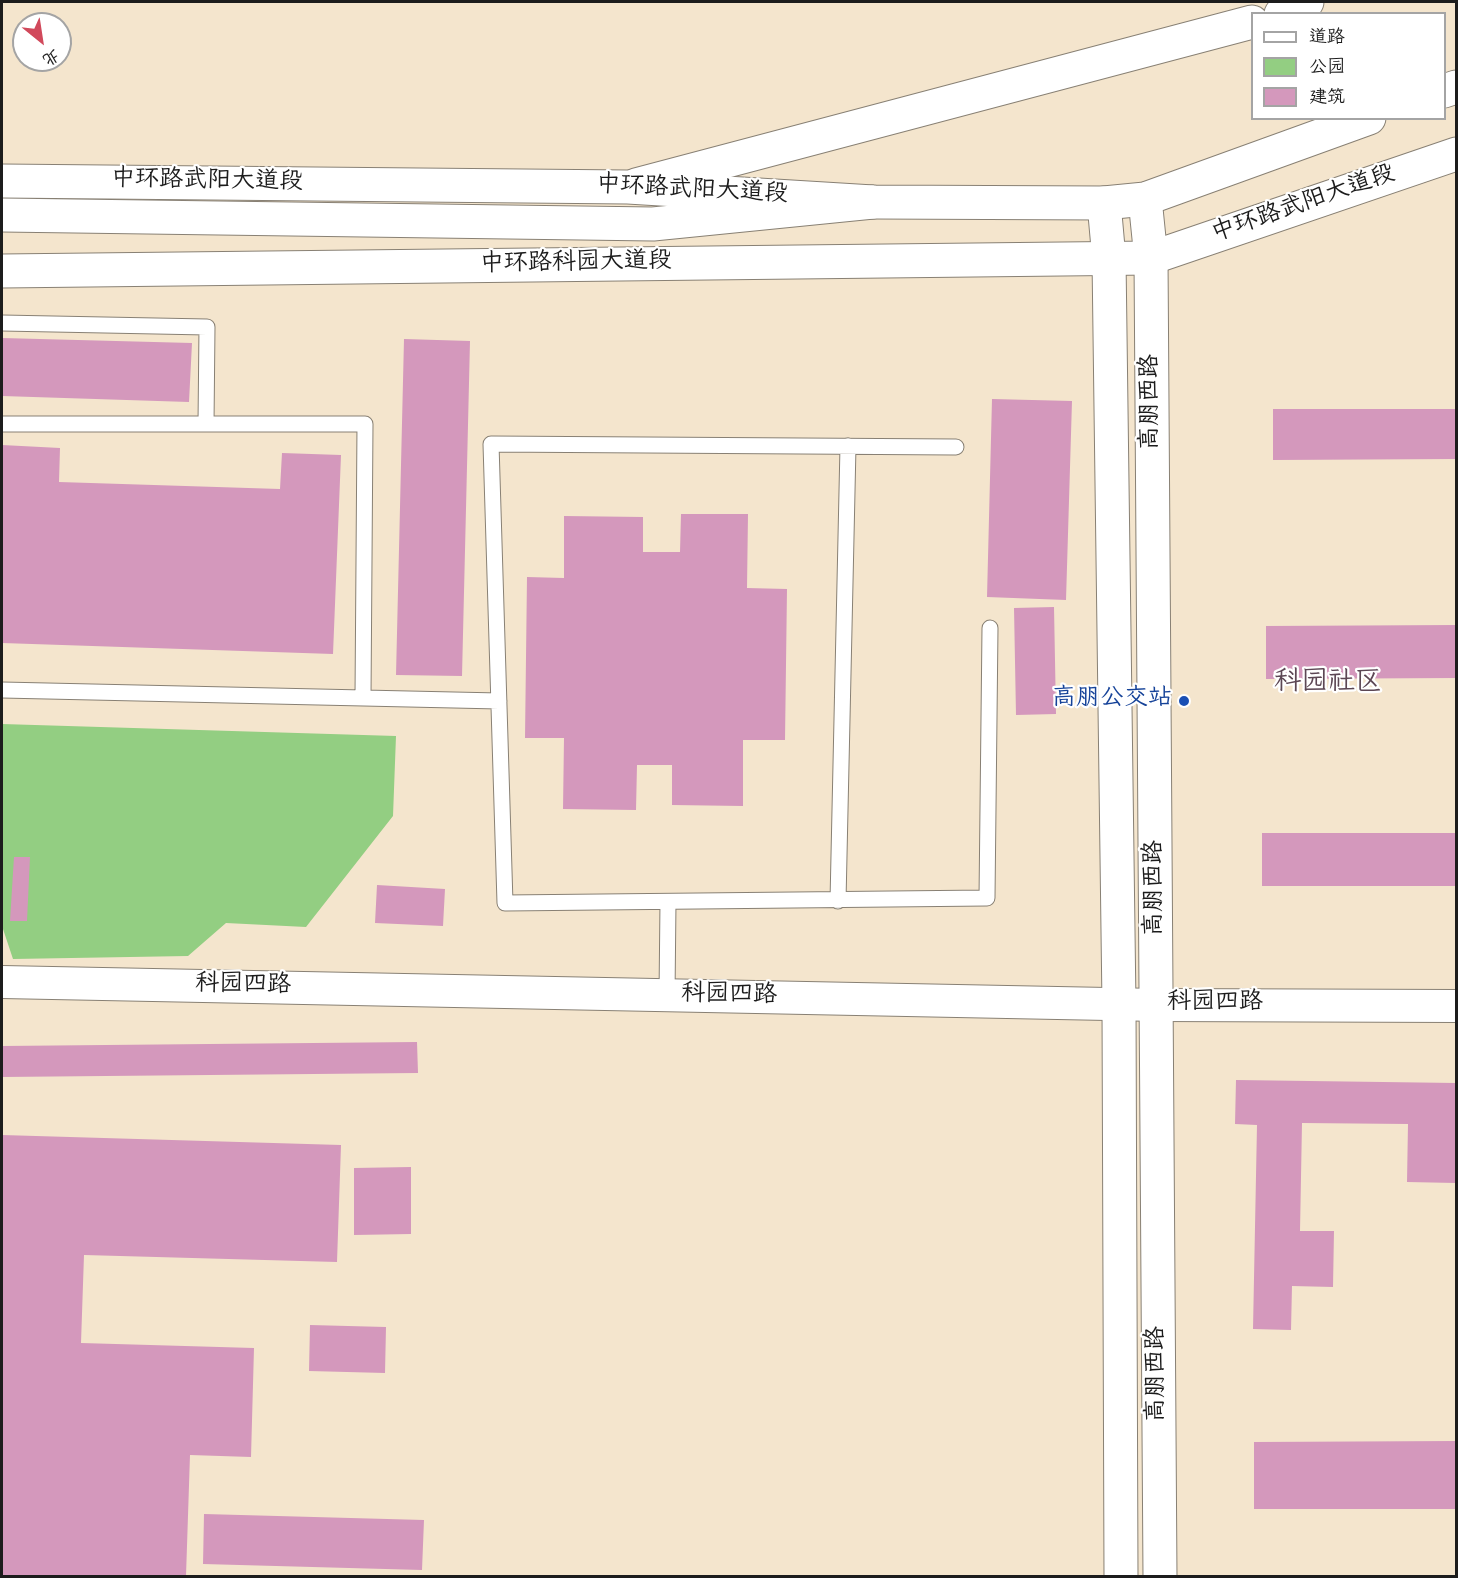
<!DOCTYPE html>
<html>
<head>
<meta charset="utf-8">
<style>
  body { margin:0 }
  #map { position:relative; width:1458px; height:1578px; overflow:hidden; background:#f4e5cd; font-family:Dekko,"LXGW WenKai TC",sans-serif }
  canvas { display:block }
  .frame { position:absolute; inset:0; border:3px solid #1c1c1c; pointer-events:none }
  .legend { position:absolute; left:1251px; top:12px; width:195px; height:108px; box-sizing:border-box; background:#fff; border:2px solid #a4a4a4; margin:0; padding:8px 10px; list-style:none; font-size:18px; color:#1c1c1c }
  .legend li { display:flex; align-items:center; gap:12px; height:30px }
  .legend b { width:30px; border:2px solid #a4a4a4 }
  .north { position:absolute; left:12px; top:12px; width:60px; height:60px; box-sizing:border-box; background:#fff; border:2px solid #a4a4a4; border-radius:50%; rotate:150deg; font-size:16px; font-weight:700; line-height:24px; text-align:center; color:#1c1c1c }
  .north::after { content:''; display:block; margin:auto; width:21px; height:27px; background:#d1495b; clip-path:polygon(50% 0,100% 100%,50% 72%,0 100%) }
</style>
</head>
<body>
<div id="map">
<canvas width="1458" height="1578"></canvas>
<div class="frame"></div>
<ul class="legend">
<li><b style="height:8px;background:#fff"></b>道路</li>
<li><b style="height:16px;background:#93ce82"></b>公园</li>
<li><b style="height:16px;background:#d498bc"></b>建筑</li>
</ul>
<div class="north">北</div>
</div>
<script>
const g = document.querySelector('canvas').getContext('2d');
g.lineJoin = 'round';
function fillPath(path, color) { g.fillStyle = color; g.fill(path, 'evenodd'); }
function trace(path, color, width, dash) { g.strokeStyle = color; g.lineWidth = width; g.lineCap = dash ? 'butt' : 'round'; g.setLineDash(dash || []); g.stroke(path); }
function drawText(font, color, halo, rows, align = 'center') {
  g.font = font + ' Dekko,"LXGW WenKai TC",sans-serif'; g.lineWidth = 4.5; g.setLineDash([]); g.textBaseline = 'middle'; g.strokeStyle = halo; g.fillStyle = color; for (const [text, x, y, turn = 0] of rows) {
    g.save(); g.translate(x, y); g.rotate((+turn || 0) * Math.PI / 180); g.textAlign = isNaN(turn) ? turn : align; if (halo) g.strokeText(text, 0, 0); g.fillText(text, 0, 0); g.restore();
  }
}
fillPath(new Path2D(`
  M2,724L396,736L393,816L306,927L226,923L188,956L13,959L2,926Z`), '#93ce82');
fillPath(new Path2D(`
  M2,338L192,343L189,402L2,396Z
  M404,339L470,341L462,676L396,675Z
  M992,399L1072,401L1066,600L987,597Z
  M1273,409H1456V459L1273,460Z
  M2,445L60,448L59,482L280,489L282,453L341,455L333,654L2,643Z
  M681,514H748L747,588L787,589L785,740H743V806L672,805V765H637L636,810L563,809L564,738H525L527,577L564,578V516L643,517V552H680Z
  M1054,607L1056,714L1016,715L1014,608Z
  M1456,625V678L1266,679V626Z
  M1262,833H1456V886H1262Z
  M14,857H30L27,921H10Z
  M377,885L445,889L443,926L375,923Z
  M417,1042L418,1073L2,1077V1046Z
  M1236,1080L1456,1083V1183L1407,1182L1408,1124L1302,1123L1300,1231H1334L1333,1287L1292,1286L1291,1330L1253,1329L1257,1125L1235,1124Z
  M2,1135L341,1145L337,1262L84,1255L81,1343L254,1348L251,1457L190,1455L186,1576H2Z
  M411,1167V1234L354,1235V1168Z
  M310,1325L386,1327L385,1373L309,1371Z
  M1456,1441V1509H1254V1442Z
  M204,1514L424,1520L422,1570L203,1564Z`), '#d498bc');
const lane = new Path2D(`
  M2,323L207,327L206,424
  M2,424H365L363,697
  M956,447L491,444L505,903L987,898L990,628
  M2,690L499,701
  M838,901L848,446
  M667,996L668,902`);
const street = new Path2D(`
  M2,982L1158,1005L1456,1006`);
const secondary = new Path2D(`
  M1281,14L1307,2
  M636,185L1252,22
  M1145,199L1151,258L1160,1576
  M1104,203L1109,259L1119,1005L1121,1576`);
const primary = new Path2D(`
  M1444,91L1456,87
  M2,181L628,187L873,202L1104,203L1145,199L1369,118
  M2,271L1151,258L1456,154`);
const highway = new Path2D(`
  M2,215L653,224L873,202`);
trace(lane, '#888074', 17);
trace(street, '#888074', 34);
trace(secondary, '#888074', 35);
trace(primary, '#888074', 35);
trace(highway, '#888074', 35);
trace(lane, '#fff', 15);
trace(street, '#fff', 32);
trace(secondary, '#fff', 33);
trace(primary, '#fff', 33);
trace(highway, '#fff', 33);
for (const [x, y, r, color] of [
  [1184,701,6,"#1a4fb4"]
]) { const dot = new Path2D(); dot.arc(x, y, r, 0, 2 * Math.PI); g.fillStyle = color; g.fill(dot); trace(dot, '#fff', 2); }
drawText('24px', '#1c1c1c', '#fff', [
  ["中环路武阳大道段",207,183,1],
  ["中环路武阳大道段",692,192,3],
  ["中环路武阳大道段",1304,206,-19],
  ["中环路科园大道段",576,265,-1],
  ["高朋西路",1153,402,-90],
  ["高朋西路",1157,888,-90],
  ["科园四路",243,987,1],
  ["科园四路",729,997,1],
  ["科园四路",1215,1005],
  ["高朋西路",1159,1374,-90]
]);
drawText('24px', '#164399', '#fff', [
  ["高朋公交站",1172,701]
], 'right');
drawText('27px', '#5c4754', '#fff', [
  ["科园社区",1328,685]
]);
</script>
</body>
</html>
